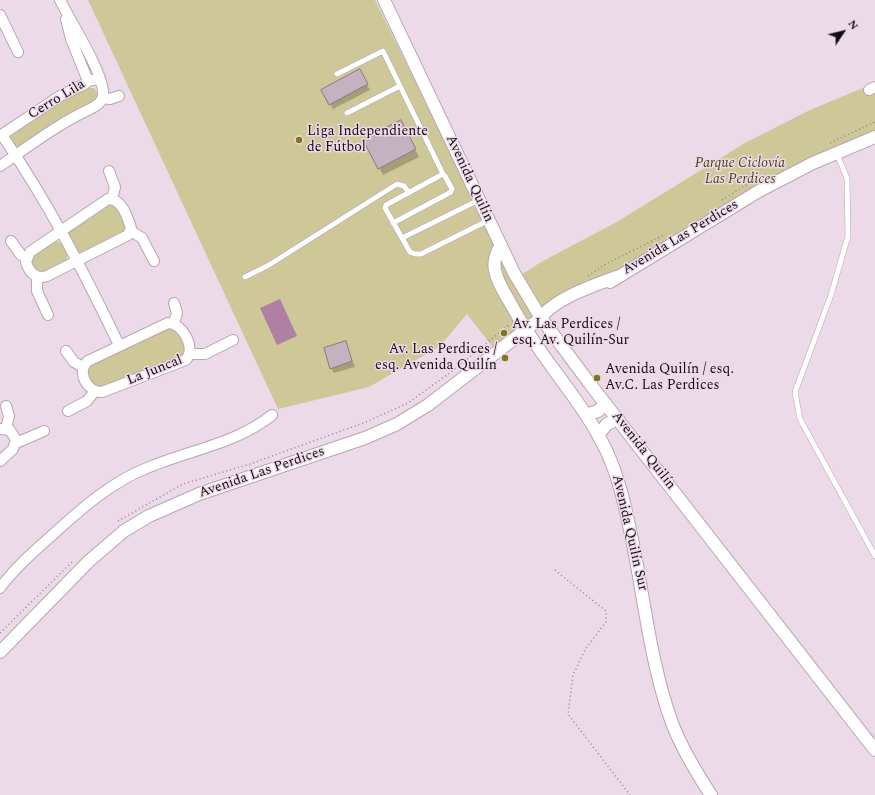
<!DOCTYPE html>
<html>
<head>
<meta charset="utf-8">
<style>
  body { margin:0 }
  #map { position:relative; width:875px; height:795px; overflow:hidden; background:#eddae8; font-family:Spectral,serif }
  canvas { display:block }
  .north { position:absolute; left:823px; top:12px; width:40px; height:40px; -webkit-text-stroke:3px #eddae8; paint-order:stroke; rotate:55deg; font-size:11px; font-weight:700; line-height:16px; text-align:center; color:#140e13 }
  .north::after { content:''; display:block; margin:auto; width:14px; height:18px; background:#140e13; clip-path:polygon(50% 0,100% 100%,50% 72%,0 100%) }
</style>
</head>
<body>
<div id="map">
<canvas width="875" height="795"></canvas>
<div class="north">N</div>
</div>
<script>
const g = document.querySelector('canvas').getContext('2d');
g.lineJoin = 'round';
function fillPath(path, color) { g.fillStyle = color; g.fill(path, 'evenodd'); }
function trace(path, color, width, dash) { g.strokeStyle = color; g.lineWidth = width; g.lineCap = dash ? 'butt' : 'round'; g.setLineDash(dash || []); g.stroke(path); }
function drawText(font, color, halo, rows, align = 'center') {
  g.font = font + ' Spectral,serif'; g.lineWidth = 3; g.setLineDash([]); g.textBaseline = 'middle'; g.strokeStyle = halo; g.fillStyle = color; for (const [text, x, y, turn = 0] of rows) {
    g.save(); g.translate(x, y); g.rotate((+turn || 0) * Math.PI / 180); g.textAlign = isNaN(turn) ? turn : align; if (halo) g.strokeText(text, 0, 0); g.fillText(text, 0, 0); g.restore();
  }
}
fillPath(new Path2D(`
  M88,0H375L513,280L541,262L615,223L745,143L810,110L875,83V131L829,152L590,289L495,350L467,314L440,346L369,387L278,409Z
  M89,88H94L98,94L93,102L69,113L23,145L17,146L12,142L11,137L15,132L65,98Z
  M107,203L116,205L126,224V231L83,253L78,252L69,234L70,229Z
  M54,241C63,240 68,251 67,260L46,273H36L29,259L31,256Z
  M167,327L177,329L186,346L185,355L105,387H96L87,377L88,365Z`), '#cec797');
fillPath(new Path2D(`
  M280,299L297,336L277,345L260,308Z`), '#ae80a4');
fillPath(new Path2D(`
  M359,70L370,90L333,109L323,90Z
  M404,129L419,157L383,175L365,140Z
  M345,342L355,367L334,373L331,368Z`), '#0003');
const building = new Path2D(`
  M360,69L368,84L329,105L321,90Z
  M401,120L416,149L378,169L363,140Z
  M346,341L352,361L330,369L324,348Z`);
fillPath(building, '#c5b2c0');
trace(building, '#8a7986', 1);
const service = new Path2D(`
  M337,74L383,51L443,174L445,176L452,189L451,192L393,223
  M347,113L400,86
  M837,154L847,178L848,236L831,295L795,392L800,419L875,556
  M443,174L386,205L385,208L410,252L415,254H421L489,220
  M402,238L479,200
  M245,277L269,265L397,184L404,186L409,193`);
const minor = new Path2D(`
  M0,15L18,52
  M66,19L71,39L88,81
  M869,90L875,87
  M103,98L110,99L119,96
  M2,135C48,202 84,272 119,345
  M0,136L60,96L85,84L88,81L99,79
  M0,166C29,146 58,124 90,109C97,105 103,102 103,94C104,73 70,21 60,0
  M109,171L115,187L112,199
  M108,199C122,199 127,216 131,228L128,235L47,276C36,280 29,272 26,262L30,252Z
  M131,231L142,238L154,261
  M11,241L21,255L27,258
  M37,277V291L48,315
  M168,323C183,323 196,348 186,360L102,392C87,392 76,372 88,361Z
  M174,323L177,313L174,303
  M66,351L74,362L83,367
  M190,354H205L233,340
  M6,406L9,416L6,429
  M68,411L87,401L95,391
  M0,429L10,430L16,440L13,449L0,461
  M16,443L44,431
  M0,588C14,569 32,553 49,538C79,511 109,483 147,468C189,450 236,444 272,415`);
const tertiary = new Path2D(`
  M384,0L514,273L541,318L590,384L875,750
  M501,245C496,253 493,261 495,270C497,283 506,295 512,306C539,357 581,398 606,450C621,482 627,515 634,549C645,607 652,668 672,723C682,749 696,772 711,795
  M610,282L759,191L813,163L875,137
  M586,415L598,411L606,404
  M598,435L607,424L618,419
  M0,652L89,561L124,531L149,516L199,494L365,438L397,424L428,405L541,318C553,299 595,285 616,277`);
trace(service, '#b7a5b3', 6);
trace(minor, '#b7a5b3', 12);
trace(tertiary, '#b7a5b3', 14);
trace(new Path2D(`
  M830,143L875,122
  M722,200L749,183
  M588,276L604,265L664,235
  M118,521L183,484L250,464L366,422L408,403L451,372L510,324
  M555,570L606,611V622L586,648L573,675L568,714L630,795
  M0,633L73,561`), '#8f828c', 1.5, [1, 3]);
trace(service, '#fff', 5);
trace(minor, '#fff', 10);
trace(tertiary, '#fff', 12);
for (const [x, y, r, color] of [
  [299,140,4,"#84771a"],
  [504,333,4,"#84771a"],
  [505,358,4,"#84771a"],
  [597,378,4,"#84771a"]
]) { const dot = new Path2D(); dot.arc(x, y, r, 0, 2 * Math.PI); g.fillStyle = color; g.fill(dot); trace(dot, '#eddae8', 1.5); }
drawText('14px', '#140e13', '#eddae8', [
  ["Cerro Lila",57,100,-31],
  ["Avenida Quilín",469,179,65],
  ["Avenida Las Perdices",681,238,-31],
  ["La Juncal",155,371,-22],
  ["Avenida Quilín",643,451,52],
  ["Avenida Las Perdices",262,473,-19],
  ["Avenida Quilín Sur",629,533,77]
]);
drawText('14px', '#140e13', '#eddae8', [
  ["Liga Independiente",307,132],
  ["de Fútbol",307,148],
  ["Av. Las Perdices /",512,325],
  ["esq. Av. Quilín-Sur",512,341],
  ["Av. Las Perdices /",497,350,"right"],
  ["esq. Avenida Quilín",497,366,"right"],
  ["Avenida Quilín / esq.",605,370],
  ["Av.C. Las Perdices",605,386]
], 'left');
drawText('italic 14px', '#4b4419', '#eddae8', [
  ["Parque Ciclovía",740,164],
  ["Las Perdices",740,180]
]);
</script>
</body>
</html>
